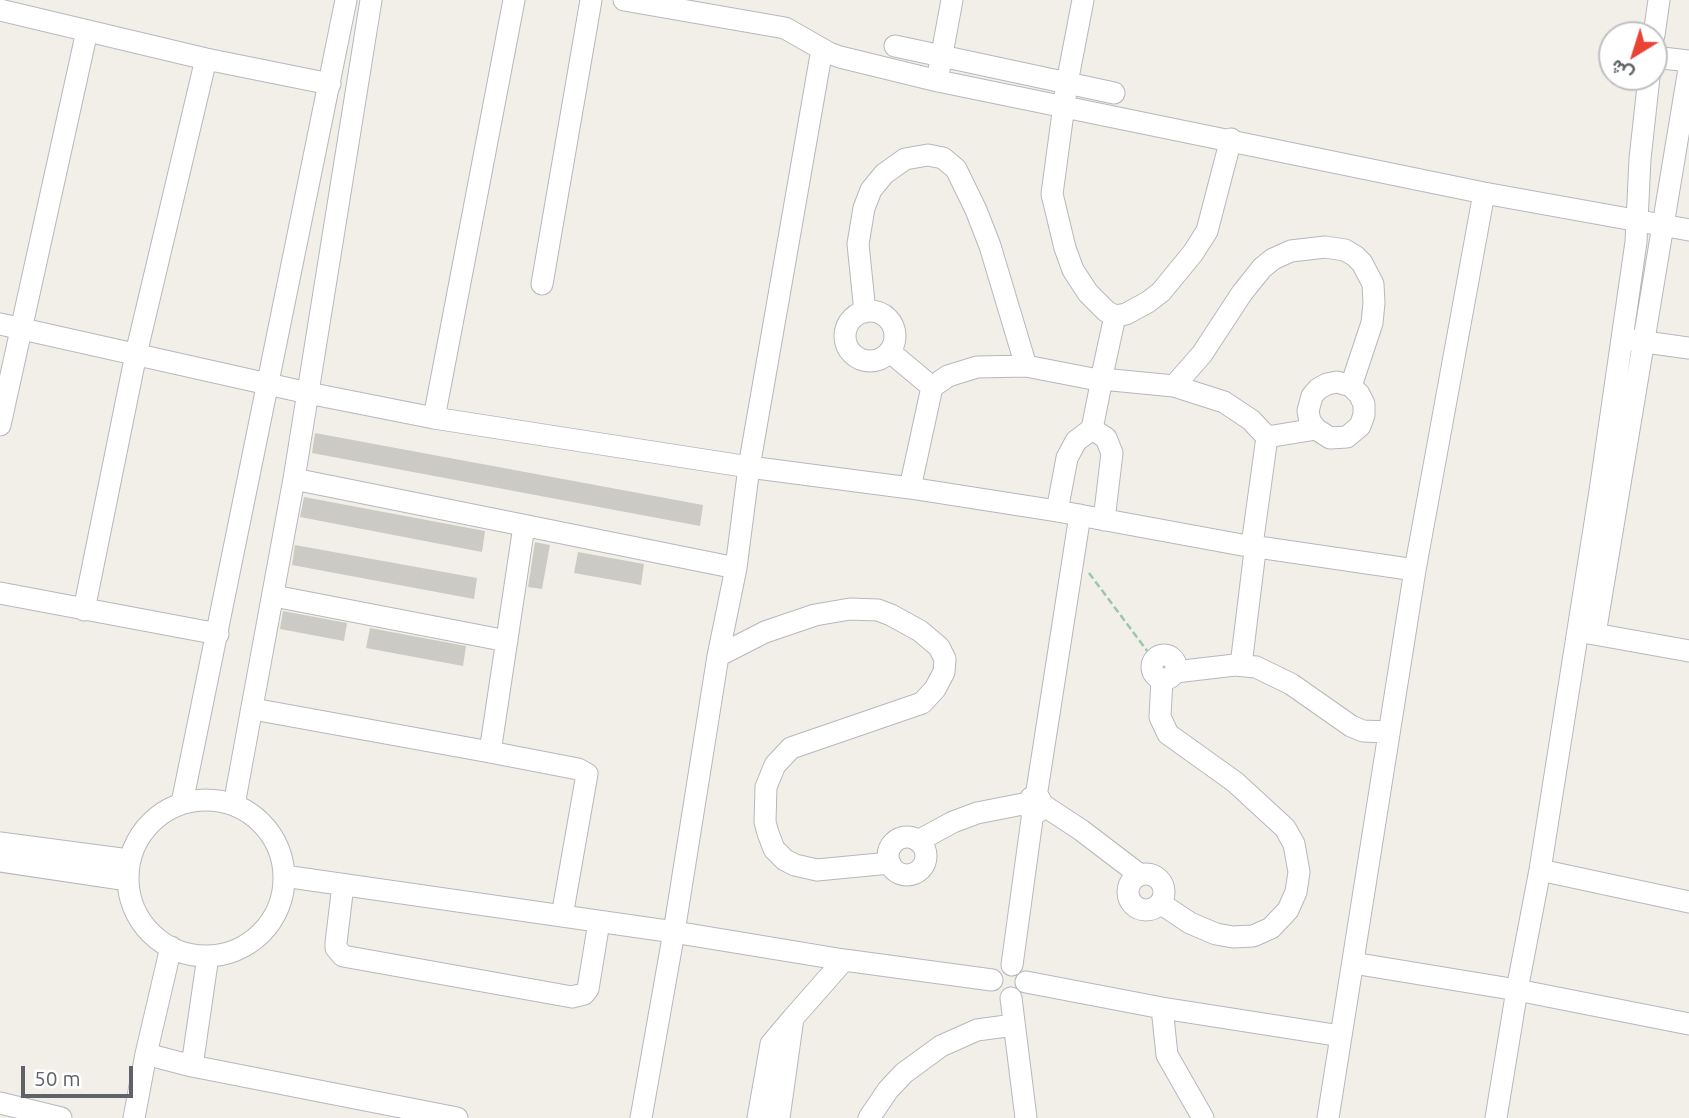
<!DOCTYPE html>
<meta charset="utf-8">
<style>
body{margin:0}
#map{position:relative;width:1689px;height:1118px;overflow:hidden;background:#f1efe8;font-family:Ubuntu,Vazirmatn,sans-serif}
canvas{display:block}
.north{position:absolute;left:1598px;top:21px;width:70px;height:70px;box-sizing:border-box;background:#fff;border:2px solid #bfc1c3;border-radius:50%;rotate:218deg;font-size:19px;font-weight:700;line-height:28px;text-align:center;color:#5f6368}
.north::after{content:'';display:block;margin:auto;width:24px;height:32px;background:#ea4335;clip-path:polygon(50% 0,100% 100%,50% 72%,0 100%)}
.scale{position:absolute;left:21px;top:1066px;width:112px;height:32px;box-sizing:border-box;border:4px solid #5f6368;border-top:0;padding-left:9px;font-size:21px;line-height:24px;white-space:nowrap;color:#5f6368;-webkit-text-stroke:5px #fff;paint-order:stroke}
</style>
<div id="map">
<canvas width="1689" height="1118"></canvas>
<div class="north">ش</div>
<div class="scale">50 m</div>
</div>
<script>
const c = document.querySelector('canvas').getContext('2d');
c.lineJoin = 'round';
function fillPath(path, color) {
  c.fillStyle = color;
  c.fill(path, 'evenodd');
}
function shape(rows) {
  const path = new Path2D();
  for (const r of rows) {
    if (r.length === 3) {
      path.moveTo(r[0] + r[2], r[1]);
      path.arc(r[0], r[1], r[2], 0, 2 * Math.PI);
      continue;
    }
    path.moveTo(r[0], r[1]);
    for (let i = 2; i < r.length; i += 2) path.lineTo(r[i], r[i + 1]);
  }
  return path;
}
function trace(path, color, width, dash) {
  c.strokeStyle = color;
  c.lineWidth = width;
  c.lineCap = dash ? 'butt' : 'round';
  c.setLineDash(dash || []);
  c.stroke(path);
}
fillPath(shape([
 [315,433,703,505,700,526,312,453],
 [304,497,485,531,482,552,300,517],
 [535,542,550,545,542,589,528,587],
 [295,545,477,578,474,599,292,565],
 [578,552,644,564,641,585,574,573],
 [283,611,347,623,344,641,280,629],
 [370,628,466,646,463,666,366,648]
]), '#cccac5');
const minor = shape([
 [624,0,785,28,829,53,840,57,938,81,1484,193,1689,230],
 [1083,0,1067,83,1052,194,1065,248,1073,270,1088,293,1106,311,1115,316,1126,314,1148,302,1161,292,1193,253,1207,231,1231,139],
 [0,10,206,59,330,84],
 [1654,35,1659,0],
 [895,46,1114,93],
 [1654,57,1689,61],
 [939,70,952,0],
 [542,284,591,0],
 [870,336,25],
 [865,312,858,244,864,208,871,190,884,174,905,159,928,155,943,158,956,169,976,210,990,246,1026,366],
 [0,324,308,393,434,418,749,467,910,488,1057,511,1242,545],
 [1631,340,1689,348],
 [890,352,932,387],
 [1103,371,1115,316],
 [1112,380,1174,386,1224,402,1251,420,1267,437,1253,538],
 [1174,386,1202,354,1242,293,1262,268,1273,259,1291,251,1325,247,1345,250,1355,256,1362,263,1373,284,1374,303,1372,323,1351,386],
 [434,418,514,0],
 [0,425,87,31],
 [1092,429,1106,438,1112,453,1104,520],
 [1267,437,1316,429,1330,438,1347,437,1360,426,1364,415,1364,404,1359,394,1351,386,1337,382,1327,384,1318,389,1312,396,1308,411,1310,421,1316,429],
 [294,479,736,568],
 [910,488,932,387,948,376,977,367,1026,366,1093,379],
 [1057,511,1067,458,1076,441,1092,429,1100,389],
 [1258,547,1415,570],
 [0,593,218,634],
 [274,596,507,641],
 [84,610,136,354,206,59],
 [1583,632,1689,651],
 [1595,634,1689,69],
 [1164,667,12],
 [718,656,765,632,815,615,850,609,878,610,891,615,920,631,939,647,945,659,944,672,935,689,922,703,791,748,775,765,766,787,765,822,768,833,774,849,785,860,795,865,817,870,890,863],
 [1241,665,1255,551],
 [1175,672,1235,665,1256,667,1291,684,1351,726,1363,731,1389,732],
 [253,709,490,752,524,526],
 [490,752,578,769,587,774,562,916],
 [1036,797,1080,515],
 [206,878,78],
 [182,803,346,0],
 [234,805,294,479,371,0],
 [1043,805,1041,810,1036,813,1031,811,1028,806,1031,798,1039,798,1043,805,1081,830,1140,875],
 [907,856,19],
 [918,841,953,822,977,813,1028,803],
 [0,843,129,860],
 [0,861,128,880],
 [1540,870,1689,902],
 [1146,892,18],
 [284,876,674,932,844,960,992,980],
 [343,885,336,943,336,948,343,956,572,997,584,994,588,989,599,922],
 [1160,903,1190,923,1216,934,1233,937,1253,936,1271,928,1288,910,1296,892,1299,872,1294,844,1285,828,1235,782,1168,734,1160,717,1162,679],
 [1353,963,1517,990,1689,1024],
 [1012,965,1033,812],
 [1026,982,1162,1008,1341,1036],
 [1011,998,1026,1118],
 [1162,1008,1167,1055,1203,1118],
 [146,1054,192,1066,457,1118],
 [192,1066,208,956],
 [0,1103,61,1118],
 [134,1118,146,1054,171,947],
 [641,1118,674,932,718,656,736,568,749,467,822,49],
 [758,1118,771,1044,793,1018],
 [779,1118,793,1018,844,960],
 [869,1118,888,1090,904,1073,941,1046,977,1030,1014,1025],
 [1328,1118,1415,570,1484,193],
 [1496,1118,1517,990,1540,870,1600,491,1636,242,1640,159,1649,77]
]);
trace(minor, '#b5b8bc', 23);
trace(shape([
 [1089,573,1154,660]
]), '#9cc7a9', 2.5, [7, 3.5]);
trace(minor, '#fff', 21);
</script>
